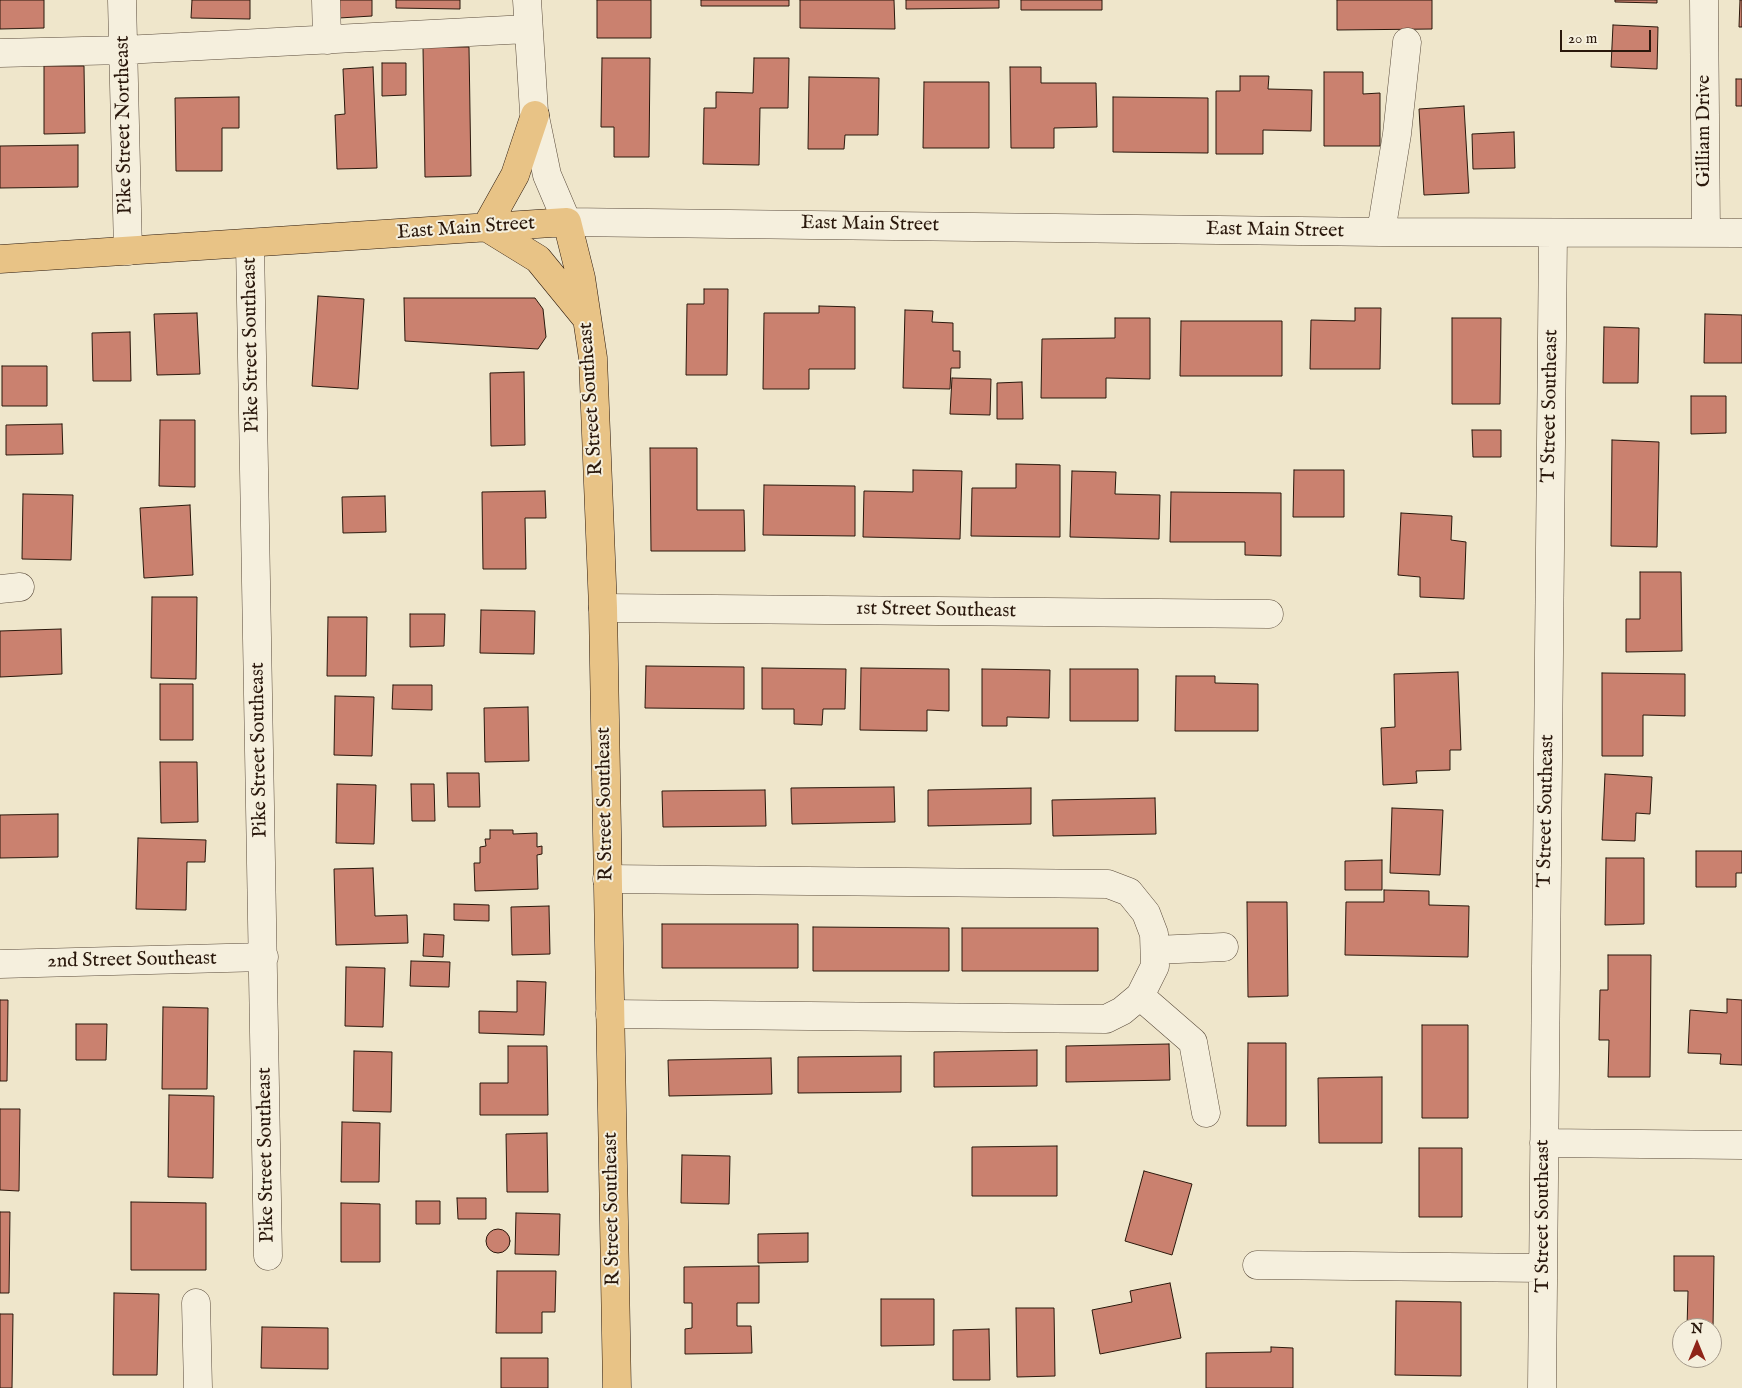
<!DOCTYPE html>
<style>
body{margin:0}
#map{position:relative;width:1742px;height:1388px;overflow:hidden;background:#efe6cb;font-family:"IM FELL English",serif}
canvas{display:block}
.north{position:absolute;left:1672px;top:1318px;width:50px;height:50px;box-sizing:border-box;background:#f5efdd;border:1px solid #a49989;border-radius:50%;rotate:0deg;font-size:14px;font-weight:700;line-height:20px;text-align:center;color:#2a180c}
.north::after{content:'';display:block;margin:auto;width:18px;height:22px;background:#8f2418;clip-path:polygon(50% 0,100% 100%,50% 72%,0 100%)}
.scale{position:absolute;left:1560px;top:30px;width:91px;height:22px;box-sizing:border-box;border:2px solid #2a180c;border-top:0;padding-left:6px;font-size:15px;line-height:18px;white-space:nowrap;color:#2a180c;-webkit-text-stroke:4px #f5efdd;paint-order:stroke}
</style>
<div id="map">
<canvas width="1742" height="1388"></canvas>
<div class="north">N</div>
<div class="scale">20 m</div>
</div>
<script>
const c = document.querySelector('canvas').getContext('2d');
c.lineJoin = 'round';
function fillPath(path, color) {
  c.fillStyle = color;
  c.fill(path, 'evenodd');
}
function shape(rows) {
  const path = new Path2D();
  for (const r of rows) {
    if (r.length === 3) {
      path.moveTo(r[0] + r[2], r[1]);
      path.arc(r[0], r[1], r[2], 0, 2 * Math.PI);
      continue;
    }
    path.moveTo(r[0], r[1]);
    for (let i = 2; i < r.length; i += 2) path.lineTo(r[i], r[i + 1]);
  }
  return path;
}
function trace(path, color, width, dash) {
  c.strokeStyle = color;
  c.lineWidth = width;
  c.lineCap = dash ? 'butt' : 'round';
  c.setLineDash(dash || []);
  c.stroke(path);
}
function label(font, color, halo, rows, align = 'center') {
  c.font = font + ' "IM FELL English",serif';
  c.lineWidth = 4;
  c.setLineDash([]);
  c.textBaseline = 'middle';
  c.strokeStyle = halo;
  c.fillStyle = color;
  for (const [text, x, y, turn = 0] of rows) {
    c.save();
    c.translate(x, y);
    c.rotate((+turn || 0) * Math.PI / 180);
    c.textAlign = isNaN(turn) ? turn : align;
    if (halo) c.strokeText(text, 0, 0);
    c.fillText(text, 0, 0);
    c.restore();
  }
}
const building = shape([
 [0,0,44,0,44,28,0,29,0,0],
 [192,0,250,0,250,19,191,18,192,0],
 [339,0,372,0,372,16,339,18,339,0],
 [396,0,460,0,460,9,396,8,396,0],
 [597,0,651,0,651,38,597,38,597,0],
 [701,0,789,0,789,6,701,6,701,0],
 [800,0,894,0,895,29,800,28,800,0],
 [906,0,999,0,999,8,906,9,906,0],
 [1021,0,1102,0,1102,10,1021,10,1021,0],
 [1337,0,1432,0,1432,29,1337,30,1337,0],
 [1615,0,1657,0,1657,3,1615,2,1615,0],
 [1740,0,1742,0,1742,27,1739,27,1740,0],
 [1613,25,1658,27,1657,69,1611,67,1613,25],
 [423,47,469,47,471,176,425,177,423,47],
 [602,58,650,58,649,157,614,157,614,127,601,127,602,58],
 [754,58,789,58,788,108,760,108,759,165,703,164,704,108,716,108,716,92,753,93,754,58],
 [382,63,406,63,406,95,382,96,382,63],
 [44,66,84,66,85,133,44,134,44,66],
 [373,67,377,168,337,169,335,115,345,114,343,69,373,67],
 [1010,67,1041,67,1041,83,1096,83,1097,127,1054,128,1054,148,1011,148,1010,67],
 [1324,72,1363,72,1363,94,1380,93,1380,146,1324,146,1324,72],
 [1240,76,1269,76,1268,89,1312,90,1311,131,1263,130,1263,154,1216,154,1216,91,1240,91,1240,76],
 [809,77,879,78,878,135,845,135,844,149,808,149,809,77],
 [1736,79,1742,79,1742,106,1736,106,1736,79],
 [924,82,989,82,989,148,923,148,924,82],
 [239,97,239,128,222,128,222,171,176,171,175,98,239,97],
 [1113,97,1208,98,1208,153,1113,152,1113,97],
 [1464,106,1469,193,1424,195,1419,109,1464,106],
 [1514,132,1515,168,1473,169,1472,134,1514,132],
 [78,145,78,187,0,188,0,146,78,145],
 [704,289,728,289,727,375,686,375,687,304,704,304,704,289],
 [318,296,364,299,358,389,312,386,318,296],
 [404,298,535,298,543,309,546,337,538,349,405,341,404,298],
 [819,306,855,307,855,369,809,369,809,389,763,389,764,313,819,313,819,306],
 [1355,308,1381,308,1380,369,1310,369,1311,320,1355,321,1355,308],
 [905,310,933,311,932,322,953,323,953,351,960,351,960,368,951,368,950,389,903,388,905,310],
 [197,313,200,374,157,375,154,314,197,313],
 [1705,314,1742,315,1742,363,1704,363,1705,314],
 [1115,318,1150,318,1150,379,1106,378,1106,398,1041,398,1042,339,1115,338,1115,318],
 [1452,318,1501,318,1500,404,1452,404,1452,318],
 [1181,321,1282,321,1282,376,1180,376,1181,321],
 [1604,327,1639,328,1638,383,1603,383,1604,327],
 [130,332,131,381,93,381,92,333,130,332],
 [2,366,47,366,47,406,2,406,2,366],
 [524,372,525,445,491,446,490,373,524,372],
 [952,378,991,379,990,415,950,414,952,378],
 [1022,382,1023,419,997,419,997,383,1022,382],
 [1691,396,1726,396,1726,433,1691,434,1691,396],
 [160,420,195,420,195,487,159,486,160,420],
 [62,424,63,454,6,455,6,425,62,424],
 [1472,430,1501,430,1501,457,1473,457,1472,430],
 [1612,440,1659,442,1657,547,1611,546,1612,440],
 [650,448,697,448,697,510,744,510,745,551,651,551,650,448],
 [1016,464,1060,465,1060,537,971,536,972,488,1016,488,1016,464],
 [913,470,962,471,960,539,863,537,864,491,913,492,913,470],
 [1294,470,1344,470,1344,517,1293,517,1294,470],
 [1072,471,1116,472,1115,494,1160,495,1159,539,1070,537,1072,471],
 [764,485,855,486,855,536,763,535,764,485],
 [545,491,546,518,525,518,526,569,483,569,482,492,545,491],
 [1171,492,1281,493,1281,556,1245,555,1245,542,1170,542,1171,492],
 [23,494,73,495,71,560,22,559,23,494],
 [385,496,386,532,343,533,342,497,385,496],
 [190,505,193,575,144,578,140,508,190,505],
 [1401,513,1452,516,1451,540,1466,542,1464,599,1420,597,1420,577,1398,575,1401,513],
 [1640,572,1681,572,1682,651,1626,652,1626,619,1640,619,1640,572],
 [152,597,197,597,196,679,151,678,152,597],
 [481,610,535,611,534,654,480,653,481,610],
 [410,614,445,614,444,646,410,647,410,614],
 [328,617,367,617,366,676,327,676,328,617],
 [61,629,62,674,0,677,0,631,61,629],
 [646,666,744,667,744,709,645,708,646,666],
 [762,668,846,669,845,709,823,709,822,725,794,724,794,709,762,709,762,668],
 [861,668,949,669,949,711,927,710,927,731,860,730,861,668],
 [982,669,1050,670,1049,718,1007,717,1007,726,982,726,982,669],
 [1070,669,1138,669,1138,721,1070,721,1070,669],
 [1458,672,1461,750,1450,750,1450,770,1416,771,1417,783,1383,785,1381,728,1395,727,1394,674,1458,672],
 [1602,673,1685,674,1685,716,1643,715,1643,756,1602,756,1602,673],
 [1176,676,1215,676,1215,683,1258,684,1258,731,1175,731,1176,676],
 [160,684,193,684,193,740,160,740,160,684],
 [393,685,432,685,432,710,392,709,393,685],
 [335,696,374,697,372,756,334,755,335,696],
 [528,707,529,761,485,762,484,708,528,707],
 [160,762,197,762,198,822,161,823,160,762],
 [447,773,479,773,480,807,448,807,447,773],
 [1605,774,1652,777,1650,814,1636,813,1635,841,1602,840,1605,774],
 [337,784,376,785,374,844,336,843,337,784],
 [411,784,434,784,435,821,412,821,411,784],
 [894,787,895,822,792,824,791,788,894,787],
 [1031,788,1031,824,928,826,928,790,1031,788],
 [765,790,766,826,663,827,662,791,765,790],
 [1155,798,1156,834,1053,836,1052,800,1155,798],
 [1392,808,1443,810,1440,875,1390,873,1392,808],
 [58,814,58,857,0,858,0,815,58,814],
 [490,830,513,830,513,834,537,833,537,847,542,846,542,854,537,855,538,889,475,891,474,863,480,863,480,847,486,846,485,839,490,839,490,830],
 [138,838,206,840,205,862,187,862,186,910,136,909,138,838],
 [1696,851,1742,851,1742,873,1736,873,1736,887,1696,887,1696,851],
 [1606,858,1644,858,1644,924,1605,925,1606,858],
 [1382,860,1382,890,1345,890,1345,861,1382,860],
 [373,868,375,916,407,915,408,943,336,945,334,869,373,868],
 [1384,890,1429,891,1429,905,1469,906,1468,957,1345,955,1346,902,1384,902,1384,890],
 [1247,902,1287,902,1288,996,1248,997,1247,902],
 [454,904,489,905,489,921,454,920,454,904],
 [549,906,550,954,512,955,511,907,549,906],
 [662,924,798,924,798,968,662,968,662,924],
 [813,927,949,928,949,971,813,971,813,927],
 [962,928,1098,928,1098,971,962,971,962,928],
 [424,934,444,935,443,957,423,956,424,934],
 [1608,955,1651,955,1650,1077,1608,1077,1609,1040,1599,1040,1600,990,1608,990,1608,955],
 [411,961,450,962,449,987,410,986,411,961],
 [346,967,385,968,383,1027,345,1026,346,967],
 [517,981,546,982,544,1035,479,1033,479,1011,517,1012,517,981],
 [1727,999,1742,1000,1742,1065,1720,1064,1721,1054,1688,1053,1690,1010,1727,1013,1727,999],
 [0,1000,8,1000,7,1081,0,1081,0,1000],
 [163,1007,208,1008,207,1089,162,1089,163,1007],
 [76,1024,107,1024,106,1060,76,1060,76,1024],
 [1422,1025,1468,1025,1468,1118,1422,1118,1422,1025],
 [1248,1043,1286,1043,1286,1126,1247,1126,1248,1043],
 [1169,1044,1170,1080,1066,1082,1066,1046,1169,1044],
 [508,1046,547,1046,548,1115,480,1115,480,1083,508,1083,508,1046],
 [1037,1050,1037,1086,934,1087,934,1052,1037,1050],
 [354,1051,392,1052,391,1112,353,1111,354,1051],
 [901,1056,901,1092,798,1093,798,1057,901,1056],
 [771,1058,772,1094,669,1096,668,1060,771,1058],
 [1382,1077,1382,1143,1319,1143,1318,1078,1382,1077],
 [169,1095,214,1096,213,1178,168,1177,169,1095],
 [0,1109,20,1109,19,1191,0,1190,0,1109],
 [342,1122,380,1123,379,1182,341,1182,342,1122],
 [547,1133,548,1192,507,1192,506,1134,547,1133],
 [1057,1146,1057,1196,972,1196,972,1147,1057,1146],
 [1419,1148,1462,1148,1462,1217,1419,1217,1419,1148],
 [682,1155,730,1156,729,1204,681,1203,682,1155],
 [1144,1171,1192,1184,1172,1255,1125,1241,1144,1171],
 [457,1198,486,1198,486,1219,458,1219,457,1198],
 [416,1201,440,1201,440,1224,416,1224,416,1201],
 [131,1202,206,1203,206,1270,131,1270,131,1202],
 [341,1203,380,1204,380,1262,341,1262,341,1203],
 [0,1212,10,1212,9,1293,0,1293,0,1212],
 [516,1213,560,1214,559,1255,515,1254,516,1213],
 [498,1241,12],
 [808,1233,808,1262,758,1263,758,1234,808,1233],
 [1674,1256,1714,1256,1713,1329,1687,1328,1688,1291,1674,1291,1674,1256],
 [759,1266,759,1303,737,1303,737,1326,751,1326,752,1353,685,1354,685,1329,692,1328,692,1303,684,1303,684,1267,759,1266],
 [497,1271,556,1271,555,1312,542,1312,542,1333,496,1333,497,1271],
 [1170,1283,1181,1338,1100,1354,1092,1310,1132,1302,1130,1291,1170,1283],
 [114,1293,159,1294,157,1375,113,1375,114,1293],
 [881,1299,934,1299,934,1345,881,1346,881,1299],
 [1396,1301,1461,1302,1461,1376,1395,1375,1396,1301],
 [1016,1308,1054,1308,1055,1376,1017,1377,1016,1308],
 [0,1314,13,1314,12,1388,0,1388,0,1314],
 [262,1327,328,1328,328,1369,261,1368,262,1327],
 [989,1329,990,1380,953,1380,953,1330,989,1329],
 [1271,1347,1293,1348,1293,1388,1206,1388,1206,1353,1271,1352,1271,1347],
 [501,1358,548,1358,548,1388,501,1388,501,1358]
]);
fillPath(building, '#ca816f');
trace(building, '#2a180c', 1);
const minor = shape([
 [122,0,128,251],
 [326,0,327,40],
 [527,0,534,112,547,175,567,222,1381,232,1742,233],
 [1704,0,1706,233],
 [0,53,124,50,527,29],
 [1381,232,1397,134,1407,42],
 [250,244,268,1256],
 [0,589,20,587],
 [603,608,1269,614],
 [607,879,1108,884,1129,892,1146,913,1154,934,1155,966,1140,996,1122,1011,1106,1019,610,1014],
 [1155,950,1224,947],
 [0,964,264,957],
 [1140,996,1193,1042,1206,1113],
 [1544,1143,1742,1145],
 [1257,1265,1543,1268],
 [196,1303,198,1388],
 [1542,1388,1553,233]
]);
const major = shape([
 [535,115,515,175,486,227,538,259,587,319],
 [0,259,567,222,581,278,593,358,603,608,617,1388]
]);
trace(minor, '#5b4c3c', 29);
trace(major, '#2a180c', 29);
trace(minor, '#f5efdd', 28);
trace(major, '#e8c386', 28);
label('20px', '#2a180c', '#f5efdd', [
 ["Pike Street Northeast",125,125,-91],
 ["Gilliam Drive",1705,131,-90],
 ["East Main Street",870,225,1],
 ["East Main Street",466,229,-4],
 ["East Main Street",1275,231,1],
 ["Pike Street Southeast",252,345,-91],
 ["R Street Southeast",592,399,-94],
 ["T Street Southeast",1551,406,-89],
 ["1st Street Southeast",936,611,1],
 ["Pike Street Southeast",260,750,-91],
 ["R Street Southeast",606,804,-91],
 ["T Street Southeast",1547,811,-89],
 ["2nd Street Southeast",132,961,-1],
 ["Pike Street Southeast",267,1155,-91],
 ["R Street Southeast",613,1209,-91],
 ["T Street Southeast",1544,1216,-90]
]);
</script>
